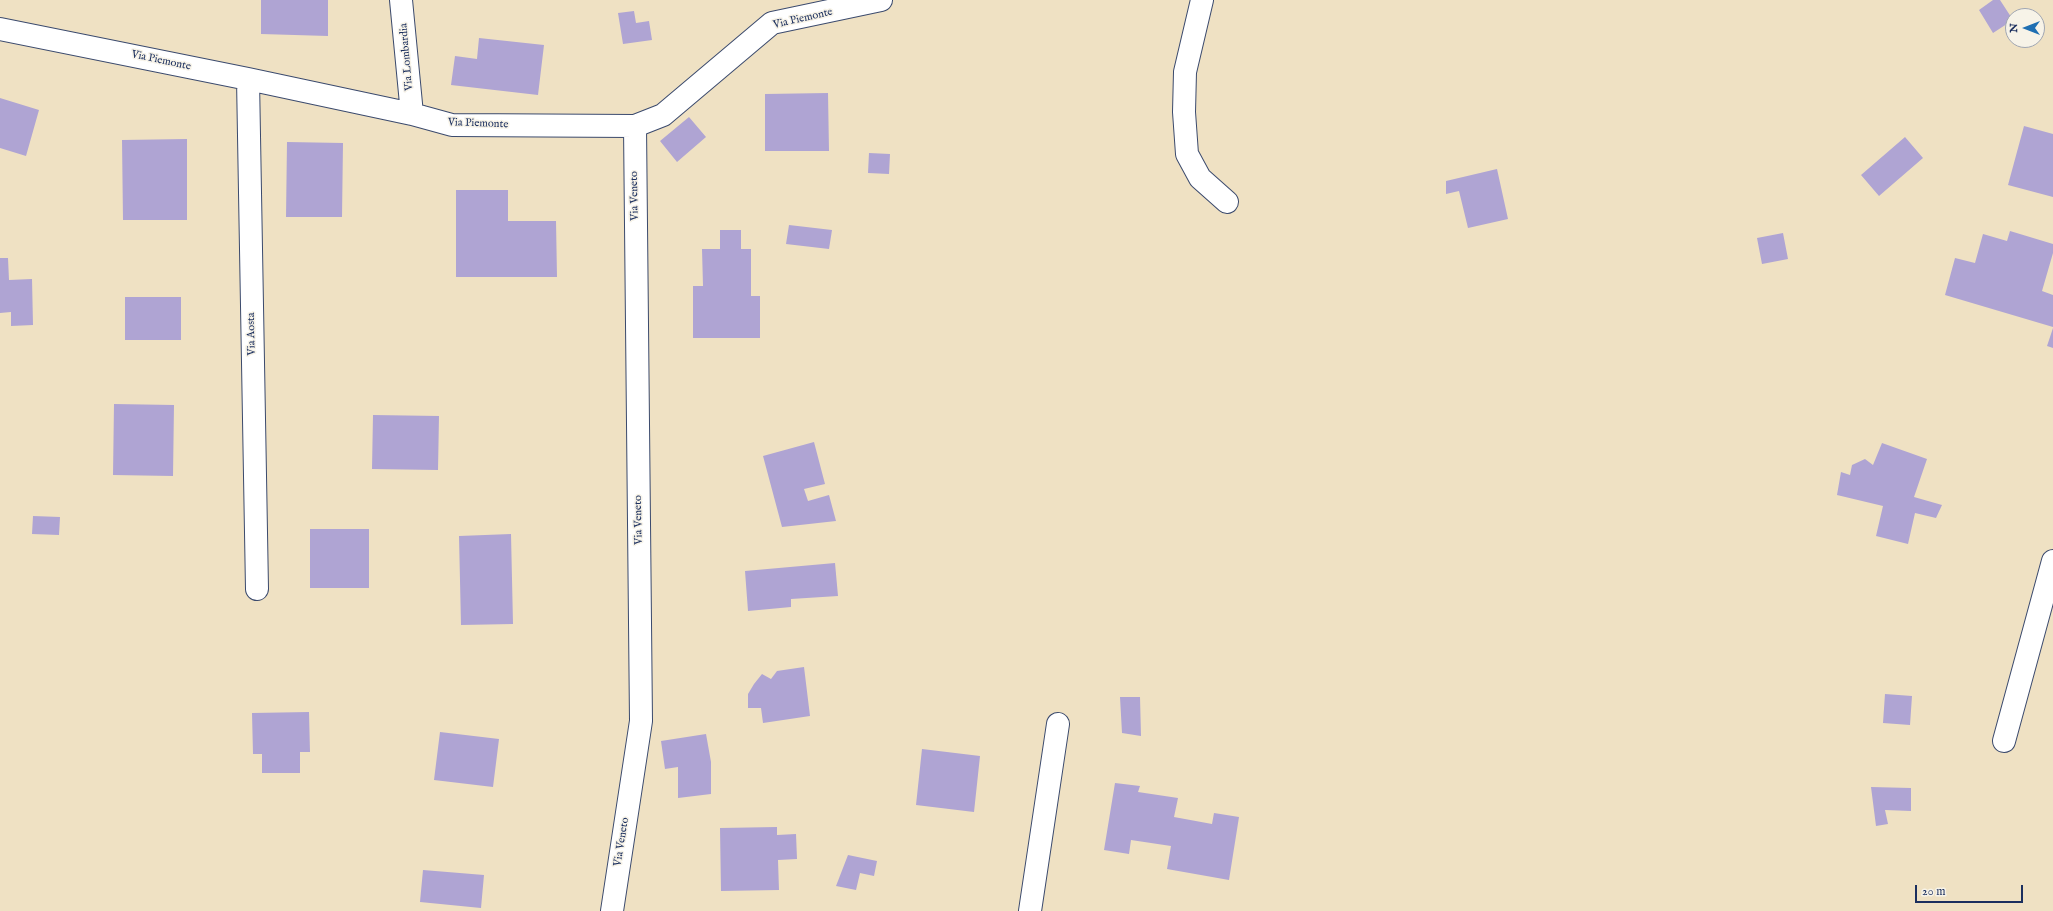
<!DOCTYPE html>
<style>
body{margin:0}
#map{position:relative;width:2053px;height:911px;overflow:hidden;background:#efe1c3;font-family:"IM FELL English",serif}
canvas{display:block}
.north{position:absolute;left:2005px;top:8px;width:40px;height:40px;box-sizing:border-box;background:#f7f3e8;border:1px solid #9fa5b1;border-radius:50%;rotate:270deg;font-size:11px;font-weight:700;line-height:16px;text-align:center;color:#1b2f5e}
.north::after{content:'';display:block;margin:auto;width:14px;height:18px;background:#1f6fb2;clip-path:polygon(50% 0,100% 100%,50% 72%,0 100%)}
.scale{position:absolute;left:1915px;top:885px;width:108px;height:18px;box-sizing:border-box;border:2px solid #1b2f5e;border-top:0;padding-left:5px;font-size:12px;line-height:14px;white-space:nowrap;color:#1b2f5e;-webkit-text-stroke:3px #f7f3e8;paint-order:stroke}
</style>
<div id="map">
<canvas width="2053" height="911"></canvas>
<div class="north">N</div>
<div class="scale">20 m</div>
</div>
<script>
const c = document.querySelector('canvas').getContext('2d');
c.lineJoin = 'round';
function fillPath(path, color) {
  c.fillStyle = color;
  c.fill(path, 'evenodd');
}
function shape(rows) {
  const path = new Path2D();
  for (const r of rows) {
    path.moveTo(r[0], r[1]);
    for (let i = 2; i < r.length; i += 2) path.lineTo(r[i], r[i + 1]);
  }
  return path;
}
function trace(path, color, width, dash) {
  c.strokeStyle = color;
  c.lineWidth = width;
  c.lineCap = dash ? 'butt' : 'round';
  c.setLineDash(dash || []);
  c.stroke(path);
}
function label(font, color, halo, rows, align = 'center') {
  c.font = font + ' "IM FELL English",serif';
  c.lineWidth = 3;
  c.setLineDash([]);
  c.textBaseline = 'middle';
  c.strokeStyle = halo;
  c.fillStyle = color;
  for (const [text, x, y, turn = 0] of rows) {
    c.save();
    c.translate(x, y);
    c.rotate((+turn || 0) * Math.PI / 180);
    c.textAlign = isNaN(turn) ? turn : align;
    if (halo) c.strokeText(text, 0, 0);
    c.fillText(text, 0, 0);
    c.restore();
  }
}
fillPath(shape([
 [261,0,328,0,328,36,261,34],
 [1993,0,2000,0,2013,20,1993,33,1979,10],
 [634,11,636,23,649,21,652,40,623,44,618,13],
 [479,38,544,45,538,95,451,85,455,56,477,59],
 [828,93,829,151,765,151,765,94],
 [0,98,39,110,26,156,0,148],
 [689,117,706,137,677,162,660,141],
 [2024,126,2053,134,2053,197,2008,185],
 [1905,137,1923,158,1879,196,1861,175],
 [187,139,187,220,123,220,122,140],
 [287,142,343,143,342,217,286,217],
 [869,153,890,154,889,174,868,173],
 [1497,169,1508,219,1468,228,1459,191,1446,194,1446,181],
 [456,190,508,190,508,221,556,221,557,277,456,277],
 [789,225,832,230,829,249,786,244],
 [720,230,741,230,741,249,751,249,751,296,760,296,760,338,693,338,693,286,703,286,702,249,720,249],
 [2010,231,2053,244,2053,253,2042,291,2053,295,2053,327,1945,295,1955,258,1975,263,1983,234,2007,241],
 [1783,233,1788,259,1762,264,1757,238],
 [0,258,8,258,9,280,32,279,33,325,11,326,11,312,0,313],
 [125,297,181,297,181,340,125,340],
 [2053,328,2053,348,2047,346],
 [114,404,174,405,173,476,113,475],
 [373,415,439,416,438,470,372,469],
 [814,442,825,484,804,489,808,501,829,495,836,521,782,527,763,456],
 [1882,443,1927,459,1914,497,1942,505,1936,518,1915,513,1908,544,1876,536,1883,506,1837,495,1841,472,1850,475,1852,465,1865,459,1873,465],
 [33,516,60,517,59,535,32,534],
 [310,529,369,529,369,588,310,588],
 [511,534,513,624,461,625,459,536],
 [835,563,838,596,791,599,791,607,748,611,745,571],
 [804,667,810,716,763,723,761,708,748,708,748,694,754,684,762,674,771,679,777,671],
 [1885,694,1912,696,1910,725,1883,723],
 [1120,697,1140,697,1141,736,1122,733],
 [309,712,310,752,300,752,300,773,262,773,262,754,253,754,252,713],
 [440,732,499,739,493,787,434,780],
 [706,734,711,762,711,794,678,798,678,767,665,769,661,741],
 [922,749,980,756,974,812,916,805],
 [1115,783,1140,786,1138,792,1178,798,1174,817,1212,824,1214,813,1239,817,1229,880,1167,869,1171,846,1131,840,1129,854,1104,850],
 [1871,787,1911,788,1911,811,1885,810,1888,824,1876,826],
 [777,827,777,835,796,834,797,859,778,860,779,890,721,891,720,828],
 [848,855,877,861,874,876,860,873,856,890,836,886],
 [423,870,484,875,481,908,420,902]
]), '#afa4d3');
const minor = shape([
 [401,0,412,114],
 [1202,0,1185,72,1184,112,1187,154,1200,178,1227,202],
 [0,29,248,79,412,114,452,125,635,126,663,115,772,23,881,0],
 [248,79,257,589],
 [2004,741,2053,561],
 [612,911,641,721,635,126],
 [1030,911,1058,724]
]);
trace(minor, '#3b4a6d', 24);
trace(minor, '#fff', 22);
label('11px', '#1b2f5e', '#f7f3e8', [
 ["Via Piemonte",803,19,-13],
 ["Via Lombardia",407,57,-95],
 ["Via Piemonte",161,61,12],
 ["Via Piemonte",478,124,2],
 ["Via Veneto",635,196,-91],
 ["Via Aosta",252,334,-91],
 ["Via Veneto",639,520,-91],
 ["Via Veneto",622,842,-81]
]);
</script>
